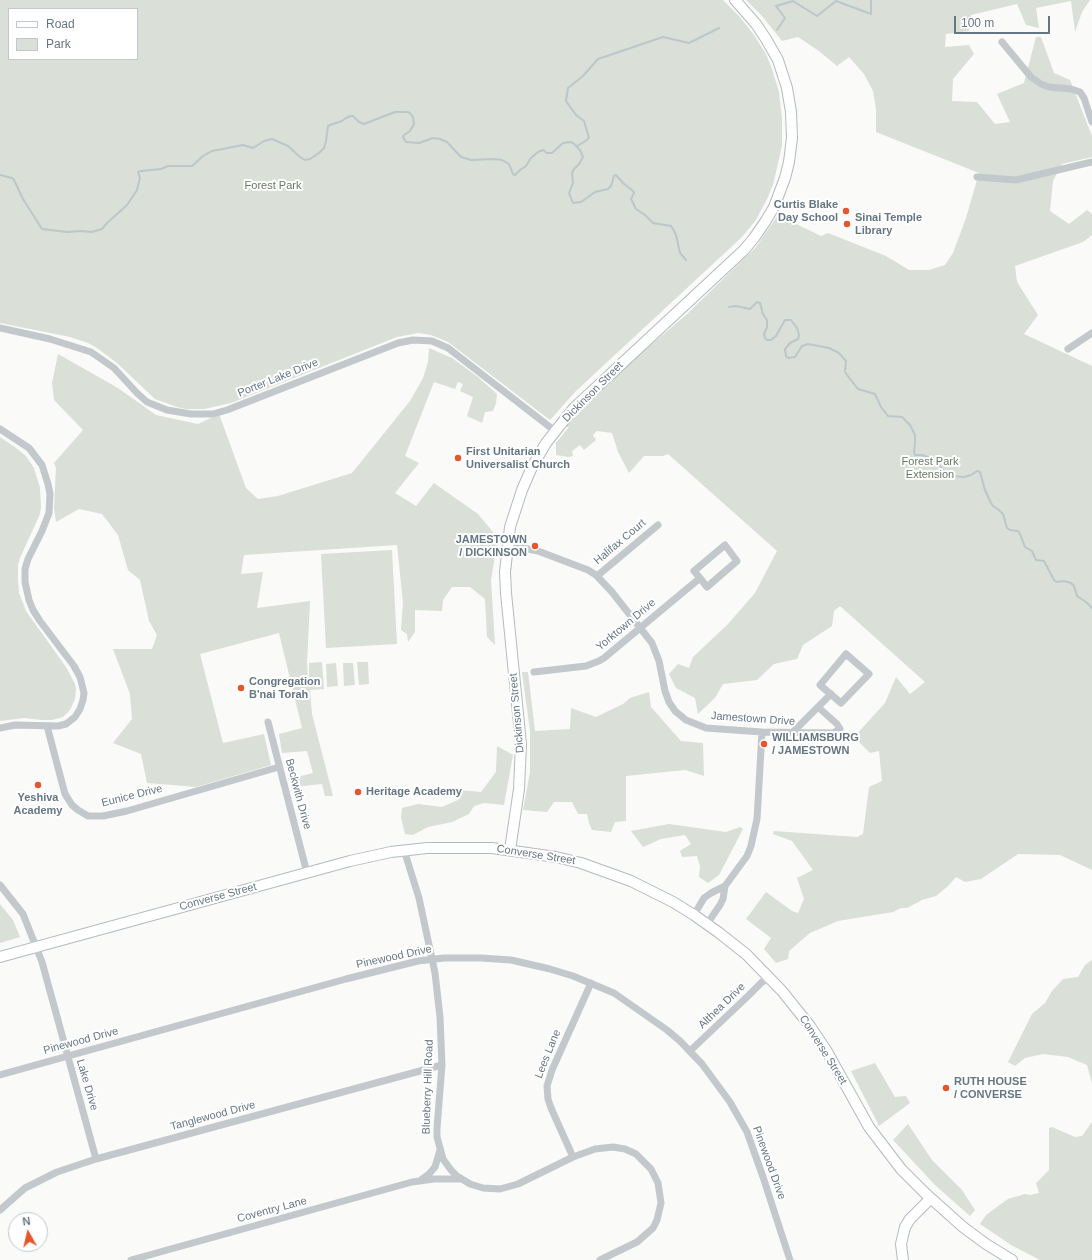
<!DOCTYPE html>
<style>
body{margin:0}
#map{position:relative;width:1092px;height:1260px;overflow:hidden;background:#fafaf8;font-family:Arial,sans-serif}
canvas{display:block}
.legend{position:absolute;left:8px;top:8px;width:130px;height:52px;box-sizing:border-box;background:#fff;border:1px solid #c1c8cd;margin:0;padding:5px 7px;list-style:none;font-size:12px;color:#657683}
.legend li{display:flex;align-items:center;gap:8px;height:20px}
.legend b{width:20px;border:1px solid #c1c8cd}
.north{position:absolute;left:8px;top:1212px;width:40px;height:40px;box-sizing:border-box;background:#fff;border:1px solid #c1c8cd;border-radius:50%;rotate:352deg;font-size:11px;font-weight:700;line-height:16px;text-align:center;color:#657683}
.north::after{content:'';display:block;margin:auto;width:14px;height:18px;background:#e4572e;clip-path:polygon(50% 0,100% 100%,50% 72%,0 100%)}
.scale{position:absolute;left:954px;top:16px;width:96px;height:18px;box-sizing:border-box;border:2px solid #657683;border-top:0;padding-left:5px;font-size:12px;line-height:14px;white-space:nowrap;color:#657683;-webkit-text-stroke:3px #fff;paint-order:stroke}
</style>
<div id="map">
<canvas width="1092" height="1260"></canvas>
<ul class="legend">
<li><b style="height:5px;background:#fff"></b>Road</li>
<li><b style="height:11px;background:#dadfd7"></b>Park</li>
</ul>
<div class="north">N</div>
<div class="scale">100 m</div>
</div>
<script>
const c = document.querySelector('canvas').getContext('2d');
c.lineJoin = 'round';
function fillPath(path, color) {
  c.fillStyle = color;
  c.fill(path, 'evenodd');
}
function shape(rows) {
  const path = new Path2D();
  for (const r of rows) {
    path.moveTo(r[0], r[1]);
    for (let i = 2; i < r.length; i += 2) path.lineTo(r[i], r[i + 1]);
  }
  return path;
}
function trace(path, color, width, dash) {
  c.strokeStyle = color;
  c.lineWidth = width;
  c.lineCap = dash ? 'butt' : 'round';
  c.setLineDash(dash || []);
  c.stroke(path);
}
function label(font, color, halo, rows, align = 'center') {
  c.font = font + ' Arial,sans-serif';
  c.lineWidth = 4;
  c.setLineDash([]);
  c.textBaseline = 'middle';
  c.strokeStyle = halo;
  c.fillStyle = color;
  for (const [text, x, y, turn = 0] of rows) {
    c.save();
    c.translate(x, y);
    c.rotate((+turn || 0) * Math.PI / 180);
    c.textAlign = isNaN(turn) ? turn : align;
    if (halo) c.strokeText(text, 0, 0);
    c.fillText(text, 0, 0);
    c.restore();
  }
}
fillPath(shape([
 [0,0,723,0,739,16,754,35,766,54,772,69,779,92,782,119,782,145,779,159,773,185,767,199,756,220,742,237,576,391,550,420,448,342,431,335,418,333,397,337,231,403,204,409,186,409,177,407,155,399,117,363,97,348,88,343,70,337,0,323],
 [9,9,137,9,137,59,9,59],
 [746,0,1090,0,1082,12,1075,32,1071,1,1036,8,1039,28,1026,25,1017,4,971,15,969,31,946,34,945,47,969,45,974,54,953,79,952,101,977,102,995,124,1010,122,997,94,1024,83,1036,37,1041,37,1054,73,1070,80,1092,136,1092,157,1062,164,1053,181,1050,211,1069,224,1087,210,1092,214,1092,235,1083,242,1015,266,1017,282,1038,315,1024,334,1092,366,1092,870,1060,855,1018,854,981,879,965,882,956,877,948,886,936,896,922,900,907,908,901,908,893,912,838,921,810,933,789,951,788,959,776,963,764,949,771,938,746,919,766,892,792,911,798,913,804,899,797,878,813,870,792,841,773,834,774,831,857,837,863,834,869,787,882,781,879,751,870,753,854,737,885,703,896,677,910,694,925,682,840,606,834,611,832,626,803,645,797,659,774,664,757,680,723,684,715,698,698,714,695,698,676,688,669,674,678,664,689,668,693,657,728,624,755,593,777,551,668,454,663,456,644,456,629,473,618,452,612,433,597,431,593,435,596,440,584,450,580,445,572,451,573,456,569,457,556,455,556,443,569,427,563,426,614,376,686,315,756,247,778,215,821,236,828,233,886,256,909,270,929,270,945,265,953,253,966,218,979,173,876,132,876,109,873,91,864,74,849,57,837,66,819,51,798,37,782,41,762,16],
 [429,348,452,358,478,377,497,394,496,403,493,411,485,412,482,423,467,416,473,397,460,391,463,384,458,382,455,389,434,382,405,456,419,463,395,493,416,506,434,483,478,514,498,538,491,580,495,645,487,637,485,599,470,587,452,587,443,600,442,611,415,610,415,632,408,642,407,634,401,630,403,603,397,545,244,555,241,574,263,572,257,608,310,601,307,663,309,689,309,663,322,662,324,689,310,690,312,714,333,796,325,796,322,784,293,787,289,779,313,773,307,751,282,753,279,734,302,728,279,633,200,654,223,743,264,734,271,765,196,787,147,783,141,754,113,743,132,719,130,694,113,649,152,649,157,635,149,621,140,580,128,570,118,535,102,514,79,509,56,522,54,508,56,468,54,463,83,430,54,400,52,383,58,354,118,388,156,415,198,424,219,414,246,488,258,499,278,496,352,473,410,401,423,378,428,362],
 [0,437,16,448,26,456,34,468,40,488,41,507,40,514,20,558,18,565,18,580,19,593,26,611,66,667,75,684,76,689,75,699,70,710,63,717,52,720,42,720,24,718,0,721],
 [392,550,397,644,326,648,321,554],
 [357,662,368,662,369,684,359,685],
 [336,663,338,686,327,687,326,664],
 [343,663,353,663,355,685,344,686],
 [522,672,528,672,535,731,570,729,571,708,596,717,623,704,630,698,649,692,651,707,681,741,703,743,704,776,685,770,626,776,626,821,615,822,611,832,592,830,589,823,587,814,578,814,572,802,554,802,547,812,523,810,530,772,530,731],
 [497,746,513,755,504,805,484,803,474,806,469,814,452,822,428,827,413,835,405,834,401,817,402,808,418,804,442,807,460,799,459,790,481,792,496,772],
 [669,824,726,832,740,827,743,829,719,875,708,883,699,877,700,866,697,856,682,857,680,851,691,844,685,835,661,839,643,847,631,831],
 [0,904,13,920,20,937,0,943],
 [1092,960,1092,1084,1087,1065,1068,1057,1043,1054,1025,1058,1015,1066,1008,1062,1032,1014,1045,1003,1052,991,1063,979,1078,977,1085,965],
 [875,1063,895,1097,906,1096,910,1103,879,1126,851,1071],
 [1092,1122,1092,1260,1040,1260,1011,1245,980,1224,986,1215,1008,1199,1025,1194,1030,1195,1039,1193,1036,1183,1049,1170,1049,1128,1052,1127,1075,1137,1082,1136],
 [908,1124,932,1160,962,1190,975,1210,970,1216,935,1185,893,1140]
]), '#dadfd7');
trace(shape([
 [777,30,785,18,776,6,793,1,817,16,836,1,871,14,871,0],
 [577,146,584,142,589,138,584,121,576,115,566,101,568,88,583,76,598,59,663,37,689,43,719,28],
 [0,175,12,178,14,180,23,199,42,229,67,232,81,231,92,232,102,229,107,223,127,205,137,190,140,178,138,172,141,171,161,169,168,166,192,166,203,156,212,151,243,145,253,148,264,141,272,139,288,146,300,157,305,160,310,159,319,153,324,148,326,141,328,126,330,125,342,121,346,118,351,116,353,116,359,122,364,124,395,112,407,112,410,113,413,117,414,124,410,131,404,135,403,137,406,142,419,143,433,138,440,139,447,142,461,157,471,160,494,159,502,160,509,164,513,174,515,175,520,170,526,166,531,158,538,152,543,150,547,153,552,153,563,143,570,142,573,143,580,150,583,157,579,164,574,169,572,173,573,183,569,193,573,203,581,202,595,192,608,189,611,186,614,176,616,175,623,183,633,191,634,193,631,199,636,209,645,215,653,223,671,226,673,229,676,235,680,253,686,260],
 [729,307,736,306,750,309,757,302,760,303,763,314,767,320,767,327,764,334,765,338,767,340,771,340,776,336,785,320,791,320,797,328,799,335,798,339,790,343,785,349,786,356,788,358,795,357,802,346,808,344,829,348,839,353,846,361,845,372,847,375,858,389,875,394,881,407,888,416,902,417,910,425,915,435,915,442,914,452,915,455,922,455,936,460,942,469,951,476,964,477,971,475,977,471,980,472,985,490,991,503,993,506,999,510,1003,514,1007,528,1010,530,1018,531,1020,534,1025,547,1032,551,1036,560,1044,561,1054,580,1057,582,1064,581,1071,583,1074,586,1077,596,1086,602,1092,608]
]), '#bbc7cb', 2);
const secondary = shape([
 [510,850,519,789,521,744,506,593,505,572,510,527,522,490,532,467,546,443,573,409,744,250,754,238,765,222,774,207,785,178,789,162,792,138,791,112,787,88,778,60,766,39,756,24,735,0],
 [0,957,350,861,391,852,427,848,492,848,556,857,581,863,631,881,673,902,694,915,718,932,746,954,782,991,810,1026,826,1050,869,1127,901,1169,925,1193,963,1227,986,1244,1012,1260],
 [903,1260,901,1244,905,1227,910,1219,930,1199]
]);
trace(secondary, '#b3babf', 12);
trace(shape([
 [1002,42,1031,77,1041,84,1049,87,1071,89,1080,92,1084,98,1092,122],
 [977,177,1016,180,1092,162],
 [0,328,50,339,91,352,114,368,137,393,147,402,167,410,191,414,213,414,227,410,398,343,413,340,432,341,448,348,555,431],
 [1068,349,1092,333],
 [0,429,29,448,42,465,48,484,50,494,49,513,42,531,28,559,25,569,25,582,29,600,33,610,40,621,74,666,80,677,84,693,83,700,80,709,75,717,66,724,58,726,15,725,0,728],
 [507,547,518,547,538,551,588,570,596,575,612,592,652,643,659,661,665,691,669,702,675,711,686,720,706,728,762,732,833,733,840,729,837,724,818,707],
 [597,576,658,525],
 [846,654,869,674,841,703,820,685,846,654],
 [534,672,586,666,599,661,604,658,700,578,694,571,725,545,737,561,707,587,700,578],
 [268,722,307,873],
 [47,726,65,794,72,805,78,810,88,816,103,816,127,811,279,767],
 [792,733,831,694],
 [404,850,419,898,435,973,440,1017,442,1065,437,1128,437,1137,443,1159,451,1170,457,1176,470,1184,483,1188,500,1189,518,1184,573,1157,595,1149,613,1147,625,1149,636,1154,651,1169,658,1183,661,1203,657,1220,653,1228,637,1242,600,1260],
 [0,885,23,914,42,962,96,1159],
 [694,915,704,898,711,893,725,886,747,856,751,846,757,819,762,732],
 [707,924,720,905,723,899,725,886],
 [690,1051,748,996,762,982,770,978],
 [0,1075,346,979,418,961,444,958,481,958,511,960,550,969,573,976,614,993,667,1030,680,1041,702,1064,730,1102,747,1132,763,1177,790,1260],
 [573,1157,551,1108,548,1099,547,1086,552,1070,591,983],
 [422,1179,429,1174,435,1167,440,1150],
 [0,1210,25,1188,57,1172,96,1159,442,1065],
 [131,1260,412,1182,434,1179,461,1179]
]), '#c3c8cc', 7);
trace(secondary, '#fff', 10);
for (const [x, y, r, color] of [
 [846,211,4,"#e4572e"],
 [847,224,4,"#e4572e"],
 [458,458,4,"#e4572e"],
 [535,546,4,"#e4572e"],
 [241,688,4,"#e4572e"],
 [764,744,4,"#e4572e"],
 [38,785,4,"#e4572e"],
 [358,792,4,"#e4572e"],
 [946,1088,4,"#e4572e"]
]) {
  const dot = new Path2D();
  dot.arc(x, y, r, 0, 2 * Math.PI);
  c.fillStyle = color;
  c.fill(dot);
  trace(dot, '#fff', 1.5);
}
label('11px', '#687a64', '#fff', [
 ["Forest Park",273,186],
 ["Forest Park",930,462],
 ["Extension",930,475]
]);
label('bold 11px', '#657683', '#fff', [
 ["Curtis Blake",838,205,"right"],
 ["Day School",838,218,"right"],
 ["Sinai Temple",855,218],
 ["Library",855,231],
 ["First Unitarian",466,452],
 ["Universalist Church",466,465],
 ["JAMESTOWN",527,540,"right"],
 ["/ DICKINSON",527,553,"right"],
 ["Congregation",249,682],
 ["B'nai Torah",249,695],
 ["WILLIAMSBURG",772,738],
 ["/ JAMESTOWN",772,751],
 ["Heritage Academy",366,792],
 ["Yeshiva",38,798,"center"],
 ["Academy",38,811,"center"],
 ["RUTH HOUSE",954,1082],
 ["/ CONVERSE",954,1095]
], 'left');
label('11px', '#657683', '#fff', [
 ["Porter Lake Drive",278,378,-22],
 ["Dickinson Street",593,392,-45],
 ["Halifax Court",620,542,-40],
 ["Yorktown Drive",626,625,-40],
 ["Dickinson Street",517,713,-95],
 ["Jamestown Drive",753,719,4],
 ["Beckwith Drive",298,794,75],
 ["Eunice Drive",132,796,-14],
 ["Converse Street",536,855,9],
 ["Converse Street",218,897,-15],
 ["Pinewood Drive",394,957,-12],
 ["Althea Drive",722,1006,-44],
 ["Pinewood Drive",81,1041,-15],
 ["Converse Street",823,1050,58],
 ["Lees Lane",548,1054,-68],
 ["Lake Drive",87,1085,74],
 ["Blueberry Hill Road",428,1087,-88],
 ["Tanglewood Drive",213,1116,-15],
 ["Pinewood Drive",769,1163,70],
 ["Coventry Lane",272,1210,-15]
]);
</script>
